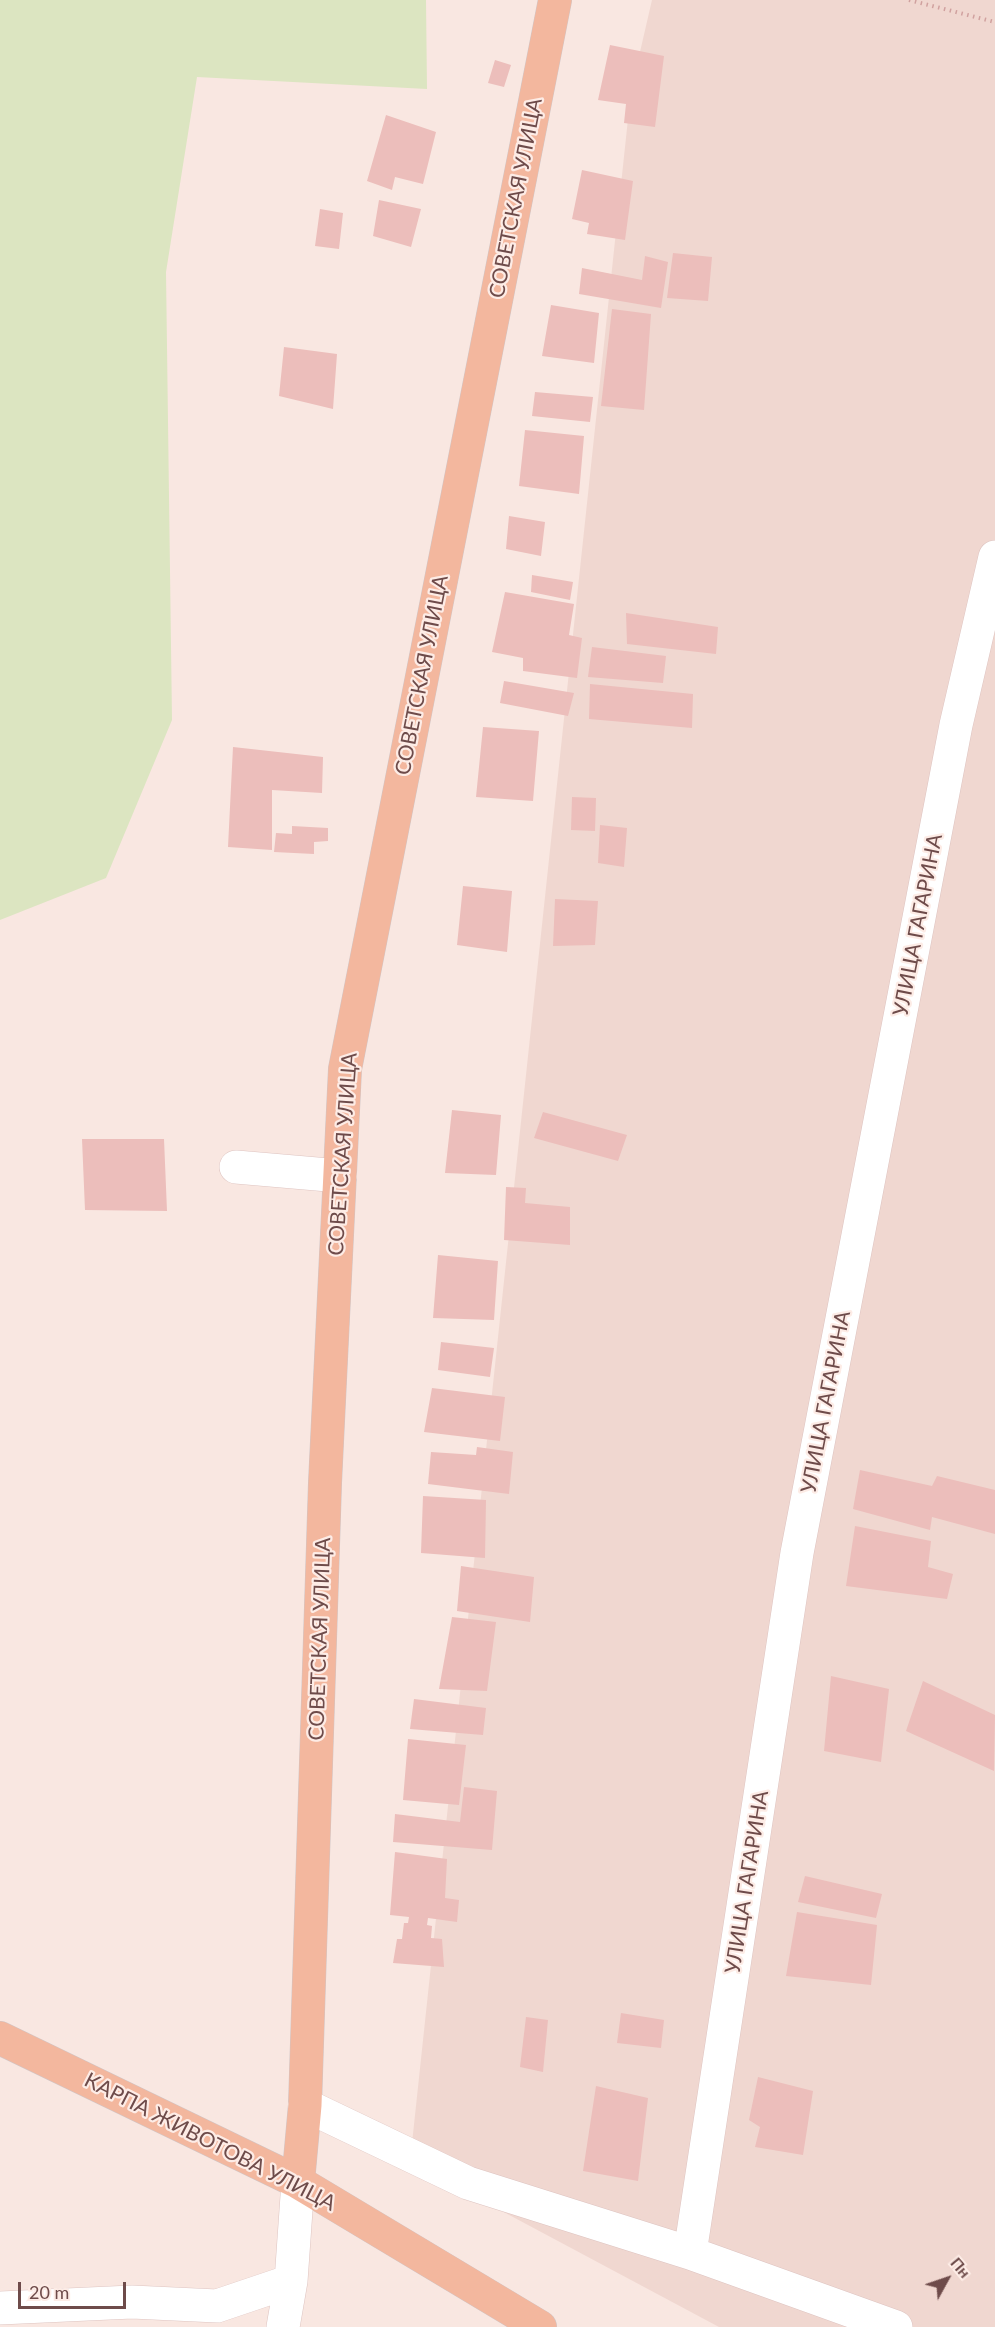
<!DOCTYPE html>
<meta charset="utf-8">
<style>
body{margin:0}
#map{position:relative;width:995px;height:2327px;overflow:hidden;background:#f9e7e1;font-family:Lato,sans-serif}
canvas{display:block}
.north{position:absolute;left:917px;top:2249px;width:60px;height:60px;-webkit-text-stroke:4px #fdece6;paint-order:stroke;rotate:50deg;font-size:16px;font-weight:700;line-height:24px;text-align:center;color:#6e4b4a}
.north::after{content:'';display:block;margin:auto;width:21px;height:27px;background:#6e4b4a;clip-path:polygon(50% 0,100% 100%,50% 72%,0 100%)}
.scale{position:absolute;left:18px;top:2282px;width:108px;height:27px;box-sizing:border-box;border:3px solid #6e4b4a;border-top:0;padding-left:8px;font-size:18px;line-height:21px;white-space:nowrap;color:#6e4b4a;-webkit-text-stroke:4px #fdece6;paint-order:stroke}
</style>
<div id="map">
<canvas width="995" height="2327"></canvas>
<div class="north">Пн</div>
<div class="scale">20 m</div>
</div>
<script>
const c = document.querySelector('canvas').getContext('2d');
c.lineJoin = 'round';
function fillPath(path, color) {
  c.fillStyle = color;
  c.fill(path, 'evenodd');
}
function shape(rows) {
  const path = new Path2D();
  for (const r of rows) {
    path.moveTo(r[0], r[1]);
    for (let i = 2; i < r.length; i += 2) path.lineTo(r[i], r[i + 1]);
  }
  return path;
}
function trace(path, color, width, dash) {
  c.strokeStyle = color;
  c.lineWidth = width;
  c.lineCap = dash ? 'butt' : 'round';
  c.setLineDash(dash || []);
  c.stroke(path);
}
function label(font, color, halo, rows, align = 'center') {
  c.font = font + ' Lato,sans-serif';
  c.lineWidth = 4.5;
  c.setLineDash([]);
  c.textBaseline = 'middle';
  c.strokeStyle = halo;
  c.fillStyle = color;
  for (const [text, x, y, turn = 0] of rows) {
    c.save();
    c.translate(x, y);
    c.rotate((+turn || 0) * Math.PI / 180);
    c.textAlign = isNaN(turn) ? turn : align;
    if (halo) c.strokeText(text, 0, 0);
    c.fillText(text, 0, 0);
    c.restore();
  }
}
fillPath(shape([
 [652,0,995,0,995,2327,719,2327,410,2162,631,91]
]), '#f0d7d0');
fillPath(shape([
 [0,0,426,0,427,89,197,77,166,272,172,720,106,878,0,920]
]), '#dce5c1');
fillPath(shape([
 [610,45,664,56,655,127,624,123,626,104,598,100],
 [495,60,511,65,504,87,488,83],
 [386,115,436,132,423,184,395,177,392,190,367,181],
 [582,170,633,181,625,240,587,234,589,223,572,219],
 [379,200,421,209,411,247,373,236],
 [320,209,343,213,339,249,315,246],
 [673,253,712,257,708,301,667,298],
 [645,256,668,262,661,308,579,294,582,268,642,280],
 [551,305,599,313,594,363,542,356],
 [612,309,651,314,644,410,601,406],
 [284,347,337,354,333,409,279,396],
 [535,392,593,397,590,422,532,416],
 [525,430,584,436,579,494,519,486],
 [509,516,545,522,541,556,506,549],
 [532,575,573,582,570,600,531,592],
 [505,592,574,604,569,635,582,638,577,678,523,671,523,658,492,652],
 [626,613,718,627,716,654,627,644],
 [592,647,666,656,663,683,588,677],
 [504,681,574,693,568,716,500,703],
 [590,684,693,694,692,728,589,719],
 [483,727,539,731,533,801,476,797],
 [233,747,323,757,322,793,272,790,272,850,228,847],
 [572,797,596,798,595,831,571,830],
 [600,825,627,828,624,867,598,863],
 [292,826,328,828,328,841,314,842,314,854,274,852,276,833,292,834],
 [463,886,512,891,507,952,457,945],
 [555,899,598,901,595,945,553,946],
 [452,1110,501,1115,496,1175,445,1173],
 [543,1112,627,1135,618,1161,534,1138],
 [82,1139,164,1139,167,1211,85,1210],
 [506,1187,526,1188,525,1203,570,1207,570,1245,504,1240],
 [438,1255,498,1261,494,1320,433,1318],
 [441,1342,494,1348,490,1377,438,1370],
 [432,1388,505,1397,500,1441,424,1432],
 [477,1447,513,1452,509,1494,428,1484,431,1452,476,1455],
 [860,1470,932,1486,937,1476,995,1490,995,1534,932,1517,930,1530,853,1509],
 [423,1496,486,1500,485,1558,421,1553],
 [855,1526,931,1541,928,1567,953,1574,947,1599,846,1586],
 [461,1566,534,1577,530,1622,457,1611],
 [452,1617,496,1622,487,1691,439,1689],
 [831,1676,889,1689,881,1762,824,1751],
 [923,1681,995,1715,994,1771,906,1731],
 [414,1699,486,1708,483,1735,410,1729],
 [408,1739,466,1745,459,1805,403,1800],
 [464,1787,497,1791,492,1850,393,1842,395,1814,460,1822],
 [395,1852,447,1859,445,1898,459,1900,457,1922,428,1918,427,1925,432,1926,431,1938,442,1939,444,1967,393,1963,397,1939,402,1939,404,1923,408,1923,409,1917,390,1915],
 [805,1876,882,1894,876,1918,798,1902],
 [797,1912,877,1925,871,1985,786,1976],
 [621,2013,664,2020,661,2048,617,2043],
 [526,2017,548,2020,543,2072,520,2067],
 [758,2077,813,2091,803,2155,755,2147,760,2127,749,2120],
 [596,2086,648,2098,638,2181,583,2171]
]), '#ecbebb');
const minor = shape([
 [236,1167,340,1176],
 [305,2105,468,2183,690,2253,896,2327],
 [690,2253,797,1553,956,725,995,557],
 [0,2308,132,2302,217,2306,291,2281],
 [283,2327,291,2281,298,2182]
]);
const major = shape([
 [0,2038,298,2182,540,2327],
 [298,2182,305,2105,325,1483,345,1069,555,0]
]);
trace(minor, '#dec4c1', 34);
trace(major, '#d1c5c5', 34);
trace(shape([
 [909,0,995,22]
]), '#d0a19f', 4, [1.5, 4.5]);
trace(minor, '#fff', 33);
trace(major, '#f3b79e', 33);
label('21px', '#6e4b4a', '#fdece6', [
 ["СОВЕТСКАЯ УЛИЦА",516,198,-79],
 ["СОВЕТСКАЯ УЛИЦА",422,675,-79],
 ["УЛИЦА ГАГАРИНА",918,925,-79],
 ["СОВЕТСКАЯ УЛИЦА",343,1154,-86],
 ["УЛИЦА ГАГАРИНА",826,1402,-79],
 ["СОВЕТСКАЯ УЛИЦА",320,1639,-88],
 ["УЛИЦА ГАГАРИНА",747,1882,-81],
 ["КАРПА ЖИВОТОВА УЛИЦА",210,2142,27]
]);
</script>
